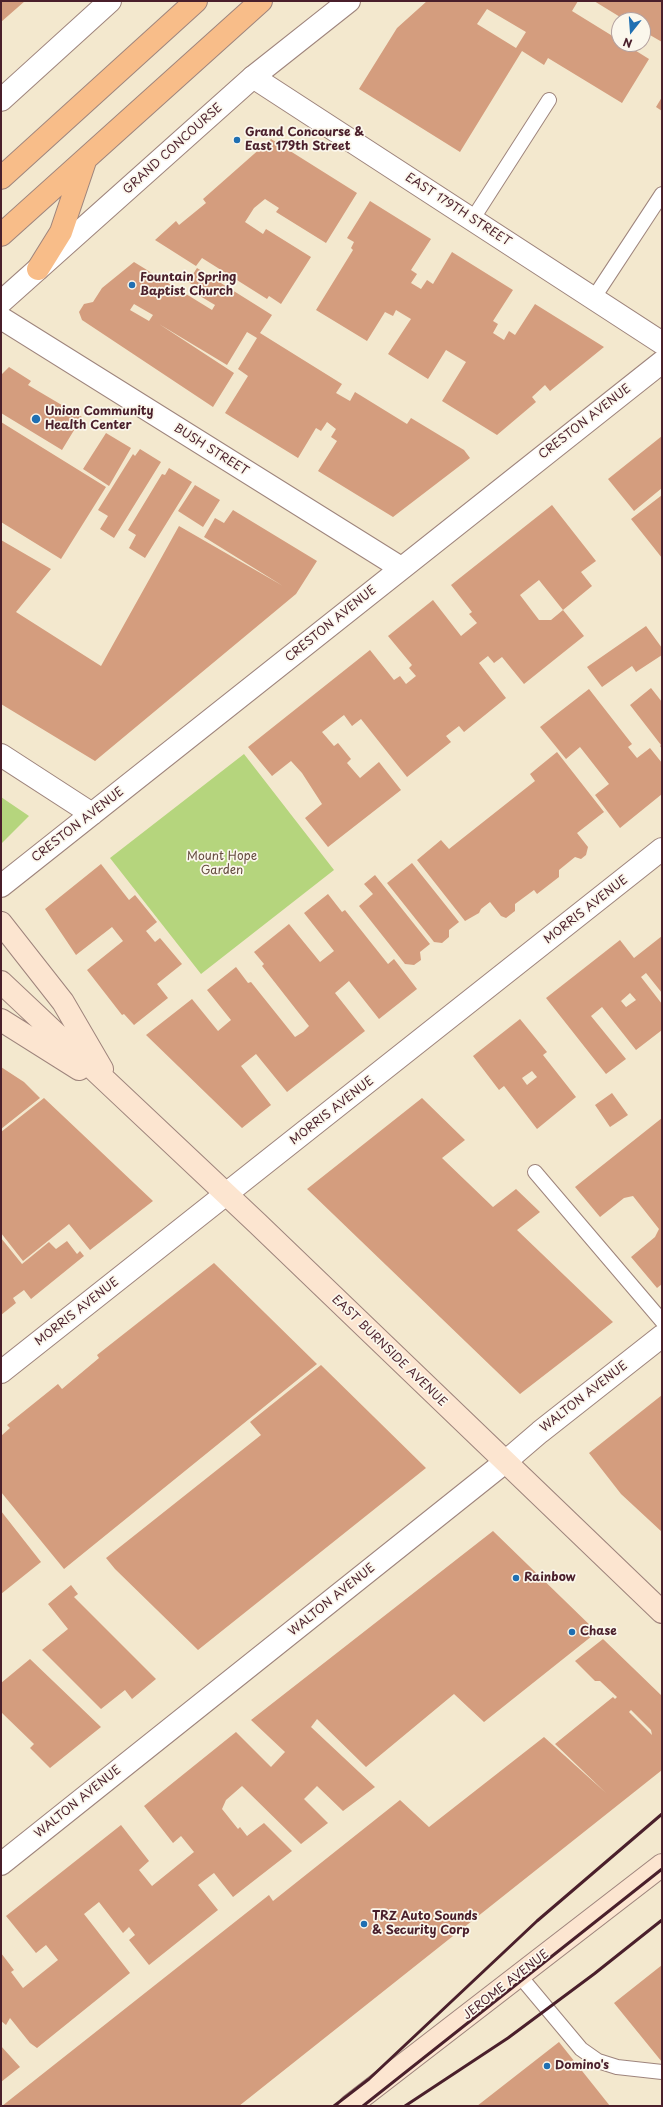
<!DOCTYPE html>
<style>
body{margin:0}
#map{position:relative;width:663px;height:2107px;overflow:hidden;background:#f3e8ce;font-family:"Playpen Sans",sans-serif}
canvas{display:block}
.frame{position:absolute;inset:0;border:2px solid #4a1f2b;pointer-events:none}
.north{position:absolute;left:611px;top:12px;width:40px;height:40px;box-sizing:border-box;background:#fbf7ec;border:1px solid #b4a19f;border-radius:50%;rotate:197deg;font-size:11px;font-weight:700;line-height:16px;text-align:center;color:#4a1f2b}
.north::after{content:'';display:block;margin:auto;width:14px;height:18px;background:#1f6fb2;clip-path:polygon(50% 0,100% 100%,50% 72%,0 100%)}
</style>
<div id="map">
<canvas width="663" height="2107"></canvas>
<div class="frame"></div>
<div class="north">N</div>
</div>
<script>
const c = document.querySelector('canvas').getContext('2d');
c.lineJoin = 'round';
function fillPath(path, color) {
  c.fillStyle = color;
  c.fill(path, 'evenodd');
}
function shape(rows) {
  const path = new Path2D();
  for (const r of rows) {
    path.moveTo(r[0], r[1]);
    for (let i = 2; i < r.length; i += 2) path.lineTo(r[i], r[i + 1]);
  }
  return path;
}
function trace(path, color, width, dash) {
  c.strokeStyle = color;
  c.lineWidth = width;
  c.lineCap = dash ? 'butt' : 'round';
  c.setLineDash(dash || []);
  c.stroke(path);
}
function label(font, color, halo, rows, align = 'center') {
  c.font = font + ' "Playpen Sans",sans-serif';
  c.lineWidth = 3.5;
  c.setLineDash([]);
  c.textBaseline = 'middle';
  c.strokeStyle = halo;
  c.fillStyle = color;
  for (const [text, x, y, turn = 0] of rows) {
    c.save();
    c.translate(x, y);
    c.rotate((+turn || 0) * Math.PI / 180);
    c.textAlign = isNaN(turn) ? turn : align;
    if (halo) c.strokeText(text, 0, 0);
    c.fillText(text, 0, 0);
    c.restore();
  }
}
fillPath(shape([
 [244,754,334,870,201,974,110,858],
 [1,797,29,816,1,844]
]), '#b5d57d');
fillPath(shape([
 [1,1,25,1,1,22],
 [427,1,578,1,572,11,619,40,619,44,625,44,649,59,622,103,548,58,544,65,522,51,460,152,359,89,397,28],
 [487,9,526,32,516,48,477,24],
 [594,1,662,1,662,42,643,31,643,20,625,20],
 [662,97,662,111,656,107],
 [271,139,357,193,326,243,276,212,279,208,265,199,254,208,245,222,263,234,266,229,311,257,281,304,269,296,267,299,202,258,196,266,155,240,176,221,179,225,206,203,203,199],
 [370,201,431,239,411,270,417,274,411,283,421,289,427,280,433,284,452,252,513,290,493,321,498,324,493,333,504,340,509,331,515,335,535,304,604,347,550,391,545,385,532,397,536,402,497,435,442,401,466,362,446,350,428,379,388,354,411,319,396,310,393,316,385,312,367,341,316,310,353,250,351,248,354,242,347,238],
 [134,262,212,310,215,305,200,296,203,291,188,282,197,268,272,315,260,333,342,384,336,393,350,401,355,392,407,424,411,418,464,450,470,458,393,517,318,471,337,441,331,437,336,429,327,422,321,431,316,428,298,458,225,413,248,376,238,369,257,338,247,332,227,365,159,324,234,373,213,407,82,320,79,312,84,304,93,302,102,288],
 [134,304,153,315,149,321,130,310],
 [9,367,31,381,28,385,82,417,62,450,1,413,1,375],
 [1,422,106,487,61,559,1,522],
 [106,433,131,448,109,486,83,469],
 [662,436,662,488,634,511,608,479],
 [140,449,161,462,114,538,100,529,108,516,98,510,133,454,135,456],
 [169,468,192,482,145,558,129,548,136,535,128,530,162,474,165,475],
 [195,485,220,500,203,527,178,511],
 [662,495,662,558,631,519],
 [552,505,596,561,581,572,592,586,563,610,584,636,524,684,502,657,494,663,488,656,479,663,506,698,464,732,459,726,446,736,451,742,407,777,361,719,352,726,344,715,322,732,334,746,338,743,351,759,347,763,360,778,379,762,401,790,328,847,305,818,322,804,302,773,291,761,272,776,248,747,370,650,394,680,400,676,406,684,416,676,409,668,412,665,388,636,433,600,461,636,477,623,469,614,472,612,451,585],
 [539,580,563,610,551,620,539,620,520,595],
 [233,510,317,561,296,594,95,761,1,704,1,540,51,569,16,612,101,666,179,526,283,586,204,537,215,518,224,523],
 [646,626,662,648,662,655,636,672,632,666,602,687,587,667],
 [651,688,662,702,662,749,660,746,661,745,630,705],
 [589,689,632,744,628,747,637,758,650,748,662,763,662,794,620,828,595,795,609,784,580,747,566,759,540,727],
 [557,752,604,812,577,833,588,847,586,855,581,859,575,857,559,870,559,877,537,894,534,890,515,904,515,911,506,918,501,916,490,902,481,909,479,913,465,921,417,860,441,840,449,849,535,781,530,774],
 [412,863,459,922,449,930,449,937,442,943,434,942,387,883],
 [101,864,129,900,135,895,157,922,146,931,155,942,160,938,182,964,157,984,168,998,134,1025,124,1014,122,1015,87,970,123,941,112,927,76,955,45,909],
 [375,875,430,944,420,952,421,960,414,965,405,964,359,906,373,894,364,884],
 [328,894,342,912,345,910,388,964,394,959,417,989,379,1019,349,981,335,993,365,1031,287,1092,256,1054,241,1066,271,1105,242,1128,146,1035,192,999,218,1031,231,1020,207,990,236,967,248,983,251,982,295,1037,303,1032,309,1026,262,966,264,964,254,952,289,924,320,962,334,951,304,913],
 [662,936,662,993,646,973,641,977,662,1004,662,1030,636,1050,602,1007,591,1016,626,1059,606,1074,546,998,620,940,634,958],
 [630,993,636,1000,626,1007,621,1001],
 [520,1019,547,1052,543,1055,576,1097,537,1129,504,1086,499,1090,473,1056],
 [532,1071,537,1077,527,1085,522,1078],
 [1,1067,24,1082,40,1098,1,1129],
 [612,1093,628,1115,610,1127,595,1105],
 [44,1098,153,1201,90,1250,69,1224,23,1261,1,1233,1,1132],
 [422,1098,465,1140,442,1158,493,1207,516,1189,540,1212,517,1230,613,1322,520,1394,307,1189],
 [662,1118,662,1284,657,1288,631,1257,655,1237,659,1229,633,1196,624,1198,600,1217,575,1187],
 [1,1238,22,1264,49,1242,56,1249,67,1241,77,1254,80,1251,84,1256,31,1299,24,1290,13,1298,16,1303,1,1315],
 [214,1263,317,1364,64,1569,1,1492,1,1436,10,1428,7,1425,58,1384,62,1389,99,1358,97,1355],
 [321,1365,426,1468,198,1650,115,1569,106,1558,261,1435,250,1422],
 [662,1395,662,1532,621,1494,589,1453],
 [1,1511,41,1562,1,1594],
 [493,1531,597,1632,484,1722,454,1694,366,1767,317,1719,311,1727,375,1787,343,1811,317,1786,304,1799,328,1823,301,1844,242,1786,226,1800,222,1809,238,1829,240,1827,247,1836,264,1823,292,1851,233,1897,214,1873,198,1885,218,1910,149,1965,129,1940,135,1935,129,1927,123,1933,99,1902,84,1914,130,1973,37,2048,30,2043,10,2018,6,2025,1,2021,1,1953,14,1970,11,1972,23,1988,58,1960,46,1945,36,1953,6,1916,121,1825,149,1861,139,1870,152,1886,194,1852,181,1836,173,1843,144,1806,236,1732,271,1767,285,1752,251,1720],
 [71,1585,78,1594,74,1597,156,1679,132,1699,125,1690,101,1709,42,1650,68,1629,48,1604],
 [603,1639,662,1696,662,1770,239,2106,2,2106,269,1895,273,1901,400,1800,429,1827,544,1737,606,1793,555,1744,613,1697,615,1699,617,1697,600,1681,595,1681,575,1661],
 [631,1710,651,1730,652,1735,629,1712],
 [30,1659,101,1727,50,1768,30,1748,34,1744,1,1712,1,1683],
 [662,1965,662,2062,614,2003],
 [559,2042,610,2106,477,2106],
 [1,2046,20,2067,1,2082]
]), '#d49d7e');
const service = shape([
 [472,220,549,100],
 [593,299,662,194],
 [535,1172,662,1321],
 [519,1975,581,2049,598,2061,617,2067,662,2072]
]);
const minor = shape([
 [253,77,662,343],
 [1,318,401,568],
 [1,755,92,814],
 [1,886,662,362],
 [1,1372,662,849],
 [1,1864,505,1462,540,1432,662,1336]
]);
const tertiary = shape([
 [1,100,110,1],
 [1,302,253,77,349,1]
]);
const secondary = shape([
 [1,923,63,1002,102,1069],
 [1,982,257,1223,662,1612],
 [1,1020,79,1069],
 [350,2106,662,1865]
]);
const primary = shape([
 [1,178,196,1],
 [1,235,261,1],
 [38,269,61,232,85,161]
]);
trace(service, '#9e847c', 16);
trace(minor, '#9e847c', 24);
trace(tertiary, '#9e847c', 24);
trace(secondary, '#9e847c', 24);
trace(primary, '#9e847c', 24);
trace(service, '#fff', 14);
trace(minor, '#fff', 22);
trace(tertiary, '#fff', 22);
trace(secondary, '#fce5d0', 22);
trace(primary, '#f8bd89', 22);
trace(shape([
 [334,2106,369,2079,537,1921,662,1814],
 [363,2106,662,1869],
 [405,2106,508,2038,594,1974,662,1920]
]), '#4a1f2b', 3);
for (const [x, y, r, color] of [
 [237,140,4,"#1f6fb2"],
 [132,285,4,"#1f6fb2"],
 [36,419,5,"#1f6fb2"],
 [516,1578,4,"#1f6fb2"],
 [572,1632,4,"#1f6fb2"],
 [364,1924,4,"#1f6fb2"],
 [547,2066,4,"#1f6fb2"]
]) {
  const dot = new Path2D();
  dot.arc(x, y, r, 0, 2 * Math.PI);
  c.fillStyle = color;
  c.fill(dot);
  trace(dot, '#fbf7ec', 1.5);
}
label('bold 12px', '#4a1f2b', '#fbf7ec', [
 ["Grand Concourse &",245,133],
 ["East 179th Street",245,147],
 ["Fountain Spring",140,278],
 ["Baptist Church",140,292],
 ["Union Community",45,412],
 ["Health Center",45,426],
 ["Rainbow",524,1578],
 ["Chase",580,1632],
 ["TRZ Auto Sounds",372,1917],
 ["& Security Corp",372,1931],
 ["Domino's",555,2066]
], 'left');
label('12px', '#4a1f2b', '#fbf7ec', [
 ["GRAND CONCOURSE",173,149,-42],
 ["EAST 179TH STREET",458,210,33],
 ["CRESTON AVENUE",585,422,-38],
 ["BUSH STREET",211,450,32],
 ["CRESTON AVENUE",331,624,-39],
 ["CRESTON AVENUE",78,825,-38],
 ["MORRIS AVENUE",586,910,-38],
 ["MORRIS AVENUE",332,1111,-38],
 ["MORRIS AVENUE",77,1312,-38],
 ["EAST BURNSIDE AVENUE",389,1351,44],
 ["WALTON AVENUE",584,1397,-38],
 ["WALTON AVENUE",332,1600,-39],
 ["WALTON AVENUE",78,1802,-39],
 ["JEROME AVENUE",506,1985,-38]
]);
label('12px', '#654c40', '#fbf7ec', [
 ["Mount Hope",222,857],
 ["Garden",222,871]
]);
</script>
